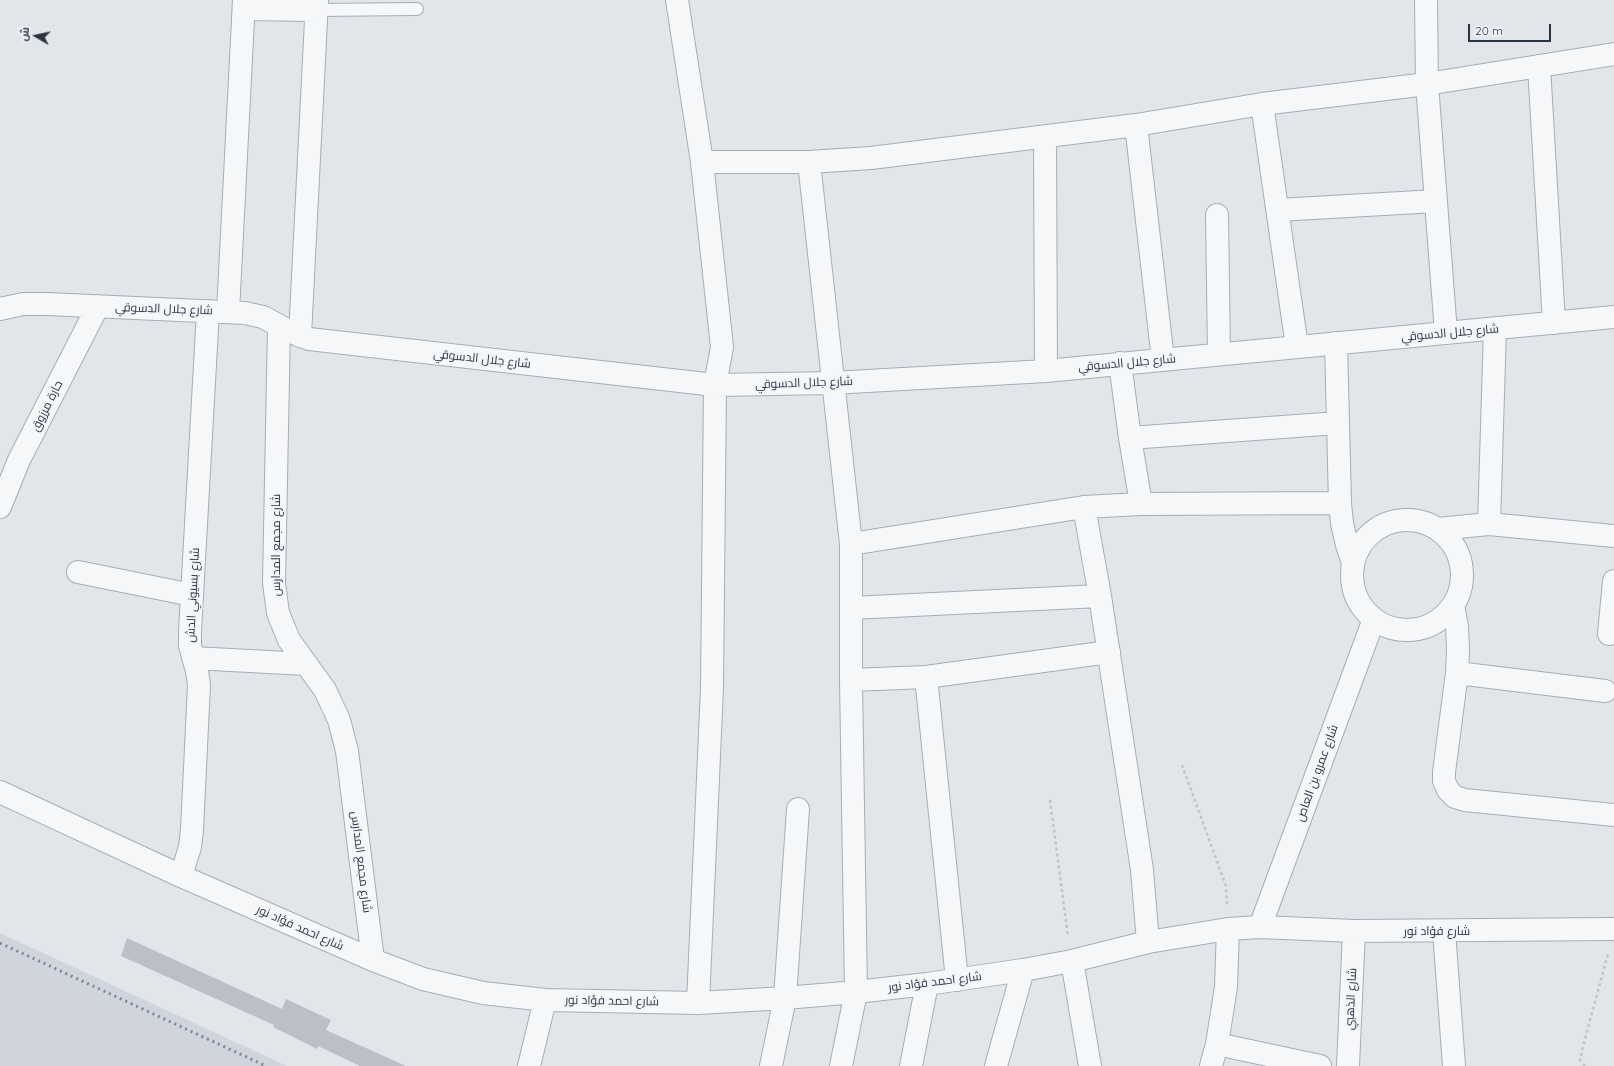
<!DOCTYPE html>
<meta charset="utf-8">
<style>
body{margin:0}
#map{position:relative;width:1614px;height:1066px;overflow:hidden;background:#e2e6eb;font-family:Quicksand,Cairo,sans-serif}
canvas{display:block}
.north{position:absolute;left:16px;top:16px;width:40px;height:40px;-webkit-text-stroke:3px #f2f5f8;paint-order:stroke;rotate:279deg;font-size:11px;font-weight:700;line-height:16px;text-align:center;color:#2a3443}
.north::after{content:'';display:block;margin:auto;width:14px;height:18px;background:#2a3443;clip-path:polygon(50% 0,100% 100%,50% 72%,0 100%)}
.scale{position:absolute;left:1468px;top:24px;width:83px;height:18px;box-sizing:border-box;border:2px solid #2a3443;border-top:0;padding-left:5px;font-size:12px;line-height:14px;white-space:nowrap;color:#2a3443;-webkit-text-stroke:3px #f2f5f8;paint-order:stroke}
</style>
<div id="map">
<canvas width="1614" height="1066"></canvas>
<div class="north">ش</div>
<div class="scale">20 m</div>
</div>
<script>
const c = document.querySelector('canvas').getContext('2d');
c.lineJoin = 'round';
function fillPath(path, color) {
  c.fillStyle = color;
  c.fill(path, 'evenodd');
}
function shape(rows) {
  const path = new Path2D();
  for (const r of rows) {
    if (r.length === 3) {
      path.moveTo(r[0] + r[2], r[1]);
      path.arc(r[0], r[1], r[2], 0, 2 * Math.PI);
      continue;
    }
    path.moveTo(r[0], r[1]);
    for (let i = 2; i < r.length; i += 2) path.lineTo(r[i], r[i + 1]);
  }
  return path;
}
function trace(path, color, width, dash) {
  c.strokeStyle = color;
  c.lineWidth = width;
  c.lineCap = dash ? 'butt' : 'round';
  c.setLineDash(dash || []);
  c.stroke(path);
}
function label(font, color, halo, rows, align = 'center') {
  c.font = font + ' Quicksand,Cairo,sans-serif';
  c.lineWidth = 3;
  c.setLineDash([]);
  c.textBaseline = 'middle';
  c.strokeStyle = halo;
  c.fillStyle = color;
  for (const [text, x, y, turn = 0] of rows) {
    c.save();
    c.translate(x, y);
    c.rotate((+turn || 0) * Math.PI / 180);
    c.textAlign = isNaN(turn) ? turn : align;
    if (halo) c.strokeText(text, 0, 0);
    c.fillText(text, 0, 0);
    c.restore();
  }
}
fillPath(shape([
 [0,933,287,1066,0,1066]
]), '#d0d5dd');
fillPath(shape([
 [127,938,282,1009,286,999,331,1020,326,1030,406,1066,360,1066,318,1046,317,1049,273,1027,274,1025,121,956]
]), '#babfc8');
const lane = shape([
 [316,10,417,9]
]);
const street = shape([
 [677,0,702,162,722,347,715,385,712,688,698,1003],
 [1426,0,1427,84,1446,333],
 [244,9,316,10],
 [1539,66,1554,323],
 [1262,104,1297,347],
 [1136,125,1163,360],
 [1045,137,1046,371],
 [702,162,809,162,871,158,1136,125,1262,104,1427,84,1614,54],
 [809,162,851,544,851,680,856,992,841,1066],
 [1278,210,1436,201],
 [1217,215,1219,354],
 [0,309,23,304,47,304,245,313,263,317,289,331,309,339,715,385,832,383,1046,371,1614,317],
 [228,312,244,0],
 [279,326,274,583,278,613,289,640,325,690,339,720,347,751,373,960],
 [300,336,317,0],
 [1336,343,1340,503,1342,523,1347,545,1353,563],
 [1120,363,1130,438,1141,504,1340,503],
 [1130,438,1338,423],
 [0,507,19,460,98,306],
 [1084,507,1141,504],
 [1407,575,55],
 [1489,524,1495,329],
 [1438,529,1489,524,1614,536],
 [851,544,1084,507,1100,596,1142,870,1148,942],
 [78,572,192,595],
 [1453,605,1457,627,1458,650,1457,673,1444,772,1444,781,1448,790,1455,797,1465,800,1614,815],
 [851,608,1100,596],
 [1609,634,1614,581],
 [193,658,306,664],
 [1457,673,1605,691],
 [851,680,926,677],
 [0,792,181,876,373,960,423,979,483,993,545,1000,698,1003,785,998,856,992,927,984,1023,970,1072,961,1148,942,1228,929,1260,927,1354,931,1614,929],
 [181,876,190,847,192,830,199,685,197,671,190,646,190,631,208,311],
 [1260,927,1374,619],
 [1444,931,1454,1066],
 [1072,961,1090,1066],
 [957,980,926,677,1109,652],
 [1217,1044,1320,1066],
 [529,1066,545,1000],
 [771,1066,785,998,798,809],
 [911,1066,927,984],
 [996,1066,1023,970],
 [1211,1066,1217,1044,1226,987,1228,929],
 [1348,1066,1354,931]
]);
trace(lane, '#a7adb5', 14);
trace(street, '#a7adb5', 24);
trace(shape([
 [1182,765,1226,886,1227,905],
 [1050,800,1068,936],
 [1585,1066,1580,1060,1583,1046,1608,954]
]), '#c0c4ca', 2.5, [3, 3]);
trace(lane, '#f5f7f9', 12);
trace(street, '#f5f7f9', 22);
trace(shape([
 [0,943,266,1066]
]), '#7c8695', 3, [2, 4]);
label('12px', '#2a3443', '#f2f5f8', [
 ["شارع جلال الدسوقي",164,309,2],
 ["شارع جلال الدسوقي",1450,333,-5],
 ["شارع جلال الدسوقي",482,359,6],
 ["شارع جلال الدسوقي",1127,363,-5],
 ["شارع جلال الدسوقي",804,383,-2],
 ["حارة مرزوق",47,406,-63],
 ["شارع مجمع المدارس",276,545,-90],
 ["شارع بسيوني الدش",193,595,-87],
 ["شارع عمرو بن العاص",1317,773,-70],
 ["شارع مجمع المدارس",361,862,83],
 ["شارع احمد فؤاد نور",300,928,24],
 ["شارع فؤاد نور",1437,931],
 ["شارع احمد فؤاد نور",935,982,-7],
 ["شارع الذهبي",1351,999,-87],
 ["شارع احمد فؤاد نور",612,1001,1]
]);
</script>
